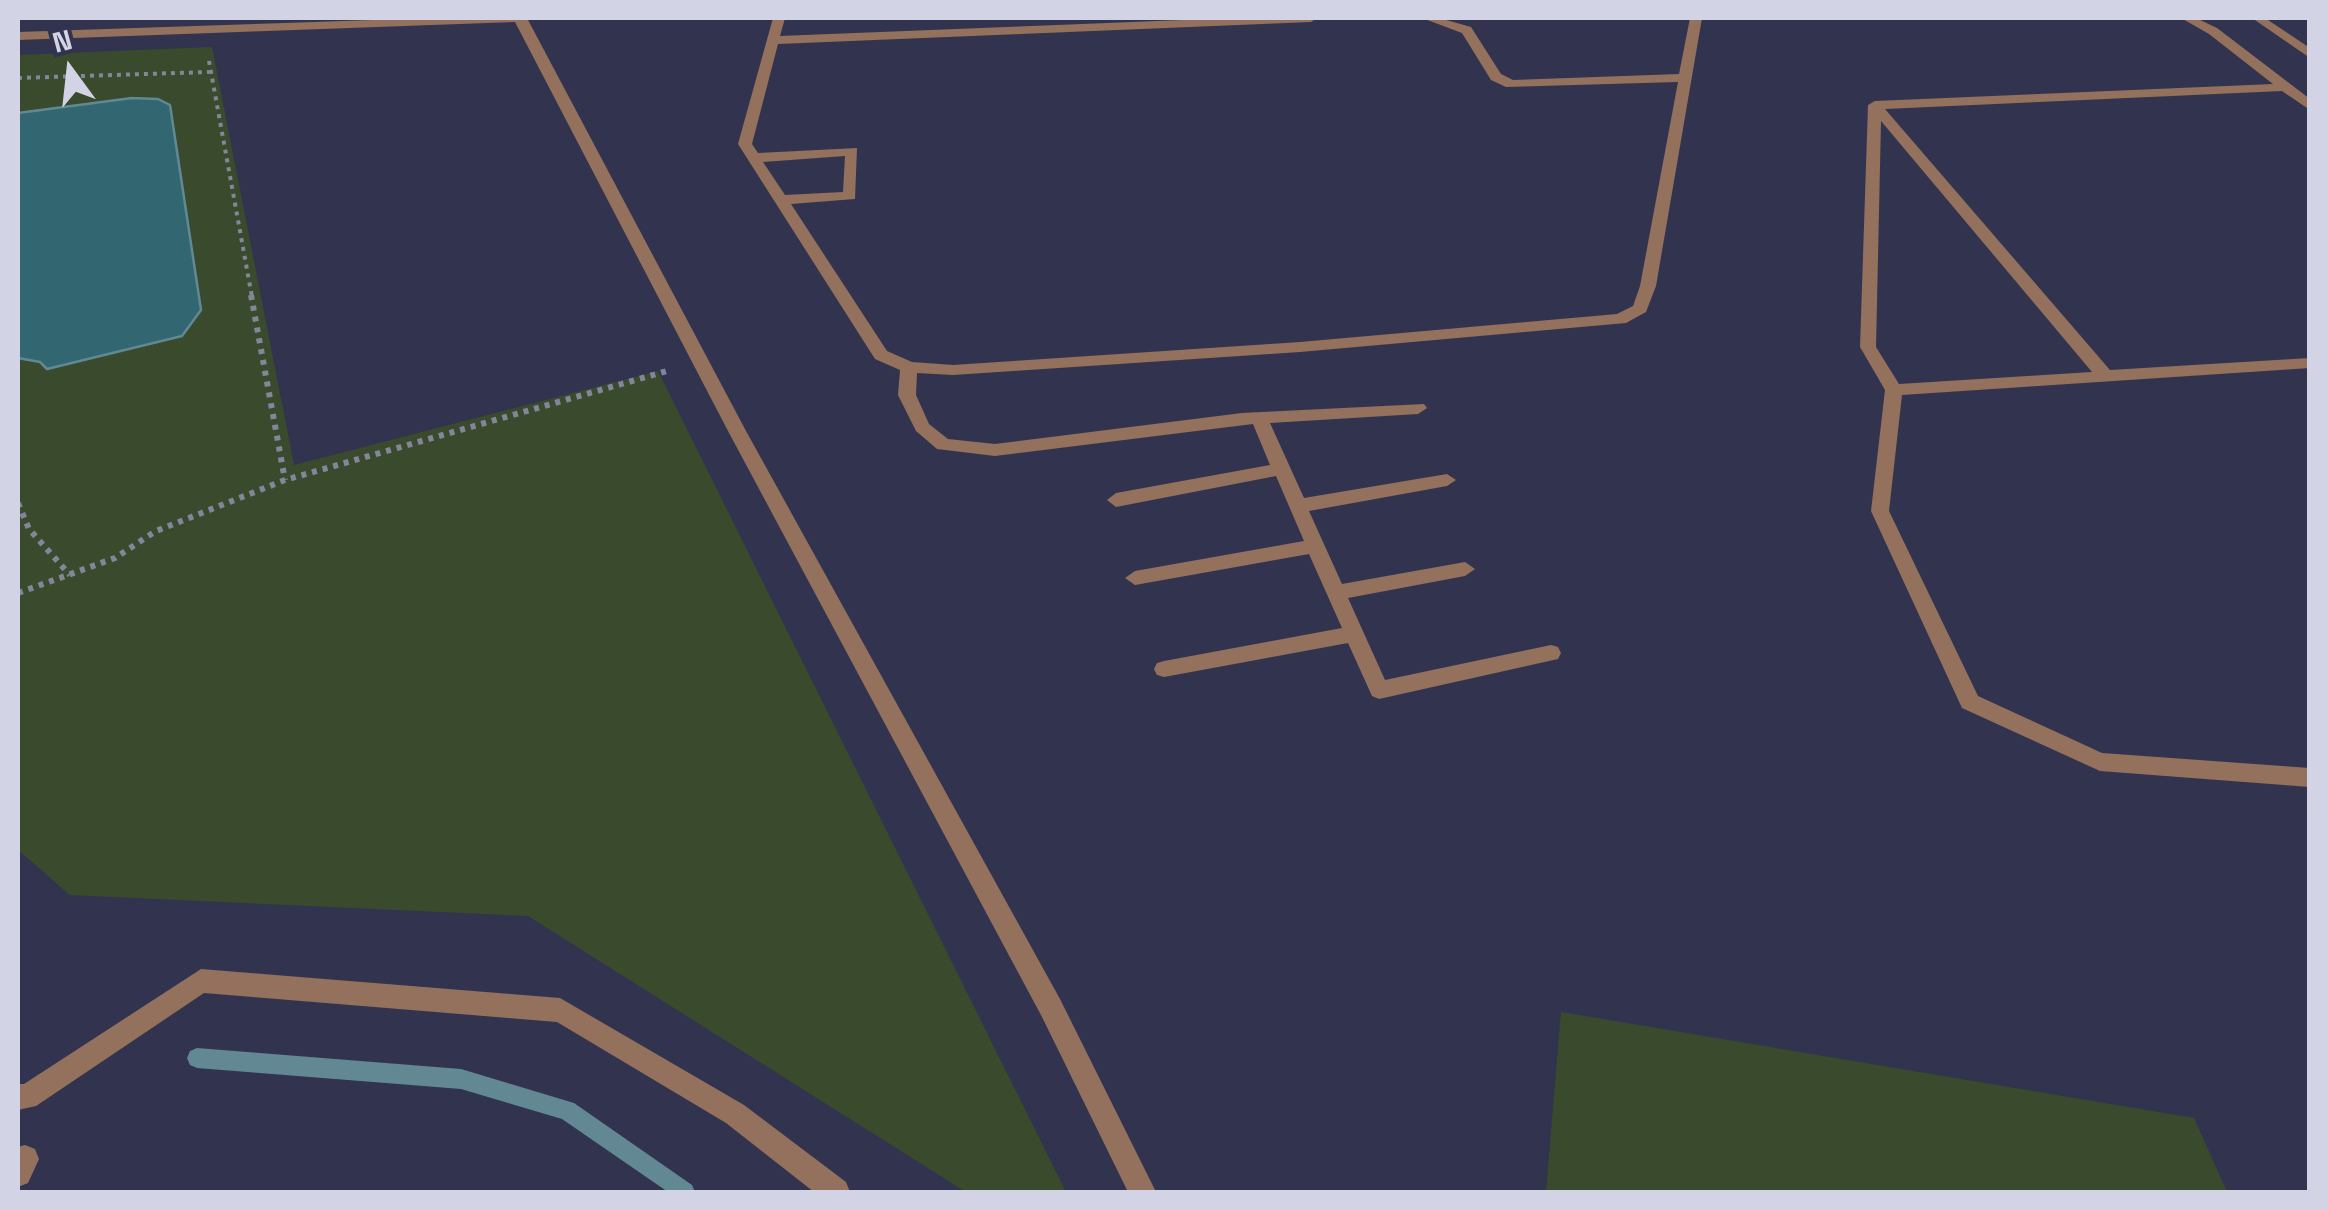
<!DOCTYPE html>
<style>
body{margin:0}
#map{position:relative;width:2327px;height:1210px;overflow:hidden;background:#32344f;font-family:"Space Grotesk",sans-serif}
canvas{display:block}
.frame{position:absolute;inset:0;border:20px solid #d2d4e5;pointer-events:none}
.north{position:absolute;left:20px;top:20px;width:100px;height:100px;-webkit-text-stroke:8px #32344f;paint-order:stroke;rotate:345deg;font-size:28px;font-weight:700;line-height:40px;text-align:center;color:#d2d4e5}
.north::after{content:'';display:block;margin:auto;width:35px;height:45px;background:#d2d4e5;clip-path:polygon(50% 0,100% 100%,50% 72%,0 100%)}
</style>
<div id="map">
<canvas width="2327" height="1210"></canvas>
<div class="frame"></div>
<div class="north">N</div>
</div>
<script>
const c = document.querySelector('canvas').getContext('2d');
c.lineJoin = 'round';
function fillPath(path, color) {
  c.fillStyle = color;
  c.fill(path, 'evenodd');
}
function shape(rows) {
  const path = new Path2D();
  for (const r of rows) {
    path.moveTo(r[0], r[1]);
    for (let i = 2; i < r.length; i += 2) path.lineTo(r[i], r[i + 1]);
  }
  return path;
}
function trace(path, color, width, dash) {
  c.strokeStyle = color;
  c.lineWidth = width;
  c.lineCap = dash ? 'butt' : 'round';
  c.setLineDash(dash || []);
  c.stroke(path);
}
fillPath(shape([
 [212,47,294,465,658,371,1066,1192,966,1192,528,916,70,895,18,850,18,55],
 [1561,1012,2194,1118,2227,1192,1546,1192]
]), '#394b2c');
const water = shape([
 [132,98,158,99,170,105,201,310,182,336,47,369,40,362,18,358,18,113,132,98]
]);
fillPath(water, '#326772');
trace(water, '#628894', 2.5);
fillPath(shape([
 [197,1048,461,1069,574,1103,692,1185,695,1192,668,1192,562,1119,461,1089,197,1068,190,1065,187,1058,190,1051,197,1048]
]), '#628894');
trace(shape([
 [209,61,252,297],
 [18,78,209,72]
]), '#83859b', 4, [4, 5]);
trace(shape([
 [251,295,285,480],
 [18,503,29,529,70,575],
 [18,593,115,558,156,531,285,480,667,371]
]), '#83859b', 6, [5, 6]);
fillPath(shape([
 [773,18,785,18,780,36,1233,18,1317,18,1311,22,778,44,752,144,758,153,857,148,855,199,791,204,887,351,912,362,953,365,1300,342,1617,314,1633,306,1640,286,1678,82,1506,87,1491,80,1462,33,1422,18,1439,18,1471,27,1501,74,1513,80,1679,74,1690,18,1702,18,1656,286,1646,312,1626,323,1300,352,953,375,917,373,916,395,929,424,948,439,995,444,1242,413,1424,404,1427,408,1418,414,1270,423,1304,498,1447,474,1456,480,1447,486,1309,511,1342,584,1465,562,1475,569,1465,576,1348,598,1385,680,1551,645,1558,647,1561,653,1558,659,1379,699,1372,696,1348,643,1164,677,1157,675,1154,669,1157,663,1164,661,1342,628,1309,554,1135,585,1125,578,1135,571,1304,541,1276,476,1116,507,1107,500,1116,493,1270,465,1253,424,995,456,937,449,916,431,898,395,900,370,875,359,738,144,773,18],
 [845,156,843,192,785,195,763,162,845,156],
 [2181,18,2196,18,2217,28,2310,99,2310,110,2282,91,1885,109,2110,370,2310,358,2310,368,1902,395,1889,511,1978,696,2102,753,2310,768,2310,787,2100,771,1962,708,1871,511,1885,390,1860,347,1868,105,1875,101,2273,84,2209,34,2181,18],
 [1881,121,2092,372,1899,384,1876,347,1881,121],
 [2252,18,2265,18,2310,48,2310,58,2252,18]
]), '#94715c');
fillPath(shape([
 [201,969,560,998,744,1105,846,1182,850,1192,814,1192,726,1123,557,1022,204,993,36,1106,18,1110,18,1084,24,1084,201,969],
 [25,1145,35,1149,39,1159,28,1183,18,1187,18,1147,25,1145]
]), '#94715c');
fillPath(shape([
 [432,18,527,18,746,431,1060,999,1156,1192,1128,1192,1042,1017,728,431,515,22,18,40,18,32,432,18]
]), '#94715c');
</script>
